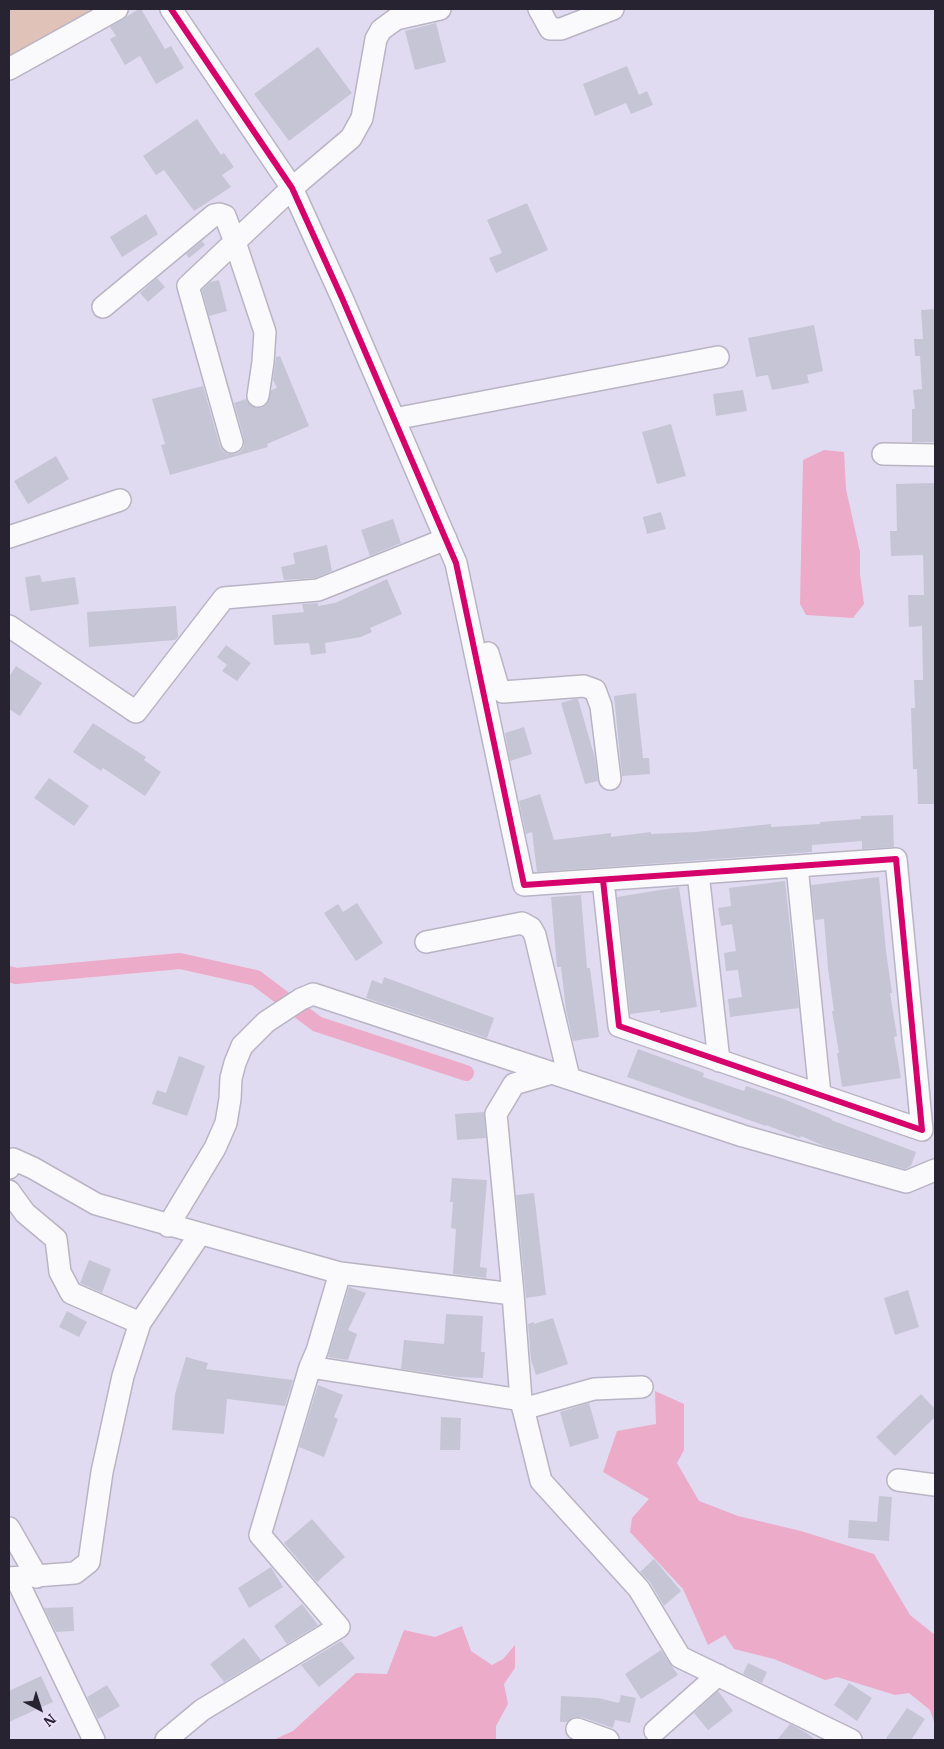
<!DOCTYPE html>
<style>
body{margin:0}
#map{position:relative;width:944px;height:1749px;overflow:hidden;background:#e1dbf1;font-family:"IBM Plex Serif",serif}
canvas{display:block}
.frame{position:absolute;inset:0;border:10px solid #272331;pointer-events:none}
.north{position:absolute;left:15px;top:1684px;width:50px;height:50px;-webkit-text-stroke:4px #e9e2fa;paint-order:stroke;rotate:140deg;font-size:14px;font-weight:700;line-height:20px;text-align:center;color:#272331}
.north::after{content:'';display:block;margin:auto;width:18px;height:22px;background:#272331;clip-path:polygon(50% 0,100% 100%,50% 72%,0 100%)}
</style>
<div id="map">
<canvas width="944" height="1749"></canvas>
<div class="frame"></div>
<div class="north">N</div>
</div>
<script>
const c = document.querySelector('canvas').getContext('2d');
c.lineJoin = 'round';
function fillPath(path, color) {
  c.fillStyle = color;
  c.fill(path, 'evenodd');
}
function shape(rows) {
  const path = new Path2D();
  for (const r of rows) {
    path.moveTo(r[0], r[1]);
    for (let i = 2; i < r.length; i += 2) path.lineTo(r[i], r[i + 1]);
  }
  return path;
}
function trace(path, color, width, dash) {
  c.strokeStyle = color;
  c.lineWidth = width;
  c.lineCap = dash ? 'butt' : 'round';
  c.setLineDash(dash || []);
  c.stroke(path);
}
fillPath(shape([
 [9,9,102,9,9,58]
]), '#e0c2b8');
fillPath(shape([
 [824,450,844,452,846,489,860,552,860,574,864,604,853,618,806,615,800,604,803,460],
 [655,1391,684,1404,684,1450,677,1463,699,1501,738,1516,801,1531,874,1554,910,1615,935,1635,935,1725,930,1710,909,1693,895,1695,837,1677,825,1680,774,1659,734,1649,725,1635,708,1645,683,1589,630,1532,632,1518,649,1499,603,1472,617,1431,656,1424],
 [462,1626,471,1651,492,1665,503,1659,515,1645,515,1668,504,1684,508,1704,496,1726,496,1740,273,1740,293,1731,356,1673,387,1674,404,1630,435,1637]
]), '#ecabc8');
trace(shape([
 [9,974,16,976,180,961,256,978,317,1024,466,1073]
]), '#ecabc8', 16);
fillPath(shape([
 [139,9,141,9,165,49,171,46,184,68,156,84,140,56,125,65,110,39,116,36,110,27],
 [436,23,446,62,415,70,405,31],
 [318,47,352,93,289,141,254,94],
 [627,66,639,95,647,91,653,105,631,114,626,103,595,116,583,84],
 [197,119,221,155,224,153,234,167,222,175,231,187,194,211,164,170,156,175,143,156],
 [527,203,548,250,496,273,489,258,502,253,487,220],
 [146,214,158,234,122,257,110,237],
 [202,241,205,245,189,258,186,254],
 [157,278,165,287,148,302,140,293],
 [219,280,227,311,209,316,202,290,210,282],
 [935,309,935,442,912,442,912,409,915,409,913,390,922,389,920,356,915,356,914,339,923,339,921,310],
 [814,325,823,371,807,375,809,383,772,390,768,375,756,377,748,338],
 [280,356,309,426,267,444,268,447,170,475,161,445,165,444,152,399,203,386,220,446,223,451,228,454,236,454,241,451,244,446,244,439,234,403,246,399,250,405,257,408,262,408,267,404,271,390,277,388,273,380,276,357],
 [743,390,747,411,716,416,713,394],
 [671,424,686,476,657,484,642,432],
 [56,456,69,479,28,504,14,481],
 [935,483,935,804,918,804,917,769,913,769,911,708,915,708,914,680,923,680,922,626,909,627,908,595,924,595,923,555,891,556,890,531,897,531,896,484],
 [661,512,666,529,647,534,643,517],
 [393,519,401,543,370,556,361,530],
 [327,545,332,571,315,578,284,580,281,567,295,564,293,553],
 [40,575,42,582,75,577,79,604,30,611,25,577],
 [387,579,402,614,370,628,372,632,361,637,325,643,326,653,311,655,309,643,274,645,272,615,304,612,302,604,318,603,318,606,335,603],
 [176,606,178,637,175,640,89,647,87,612],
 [226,645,251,663,237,681,222,671,227,665,217,657],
 [16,666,42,683,20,716,9,709,9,677],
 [636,693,643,758,649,758,650,774,622,776,614,696],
 [574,699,578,699,595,758,598,781,585,784,561,703],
 [93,723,146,757,144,760,161,772,145,796,103,768,101,771,73,752],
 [524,727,532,754,510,761,505,733],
 [49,778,89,806,74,826,34,798],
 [540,794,554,840,611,833,611,837,651,832,651,834,696,832,771,824,771,827,820,824,820,822,861,819,861,816,893,815,894,847,862,849,862,841,812,845,812,852,537,872,532,832,526,834,519,801],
 [879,877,886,951,892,993,890,993,897,1036,894,1037,901,1078,842,1087,837,1053,839,1053,832,1011,834,1011,828,969,824,919,815,920,811,885],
 [785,881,799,1008,730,1017,728,999,742,997,738,970,726,971,724,953,736,951,732,924,721,926,718,908,731,906,729,888],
 [679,887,697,1007,660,1013,660,1010,630,1014,617,897],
 [581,895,587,968,590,968,599,1037,573,1041,566,1010,561,967,557,967,551,897],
 [357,903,383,943,356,961,324,913,338,904,343,912],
 [384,977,494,1018,487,1038,366,998,372,980,382,984],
 [638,1049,704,1073,703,1077,744,1091,746,1086,781,1098,832,1119,831,1120,916,1152,911,1166,905,1169,824,1146,801,1136,800,1138,766,1125,766,1126,627,1077],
 [179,1056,205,1066,187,1116,152,1104,157,1090,166,1093],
 [484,1112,486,1138,457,1140,455,1114],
 [452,1178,487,1180,480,1267,487,1268,486,1278,453,1274,456,1229,451,1228,453,1202,450,1202],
 [534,1193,546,1295,526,1298,516,1195],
 [89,1260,111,1269,102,1293,80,1283],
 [349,1287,366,1293,348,1330,357,1334,348,1360,328,1357],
 [908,1290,919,1327,895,1335,884,1298],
 [67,1311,87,1322,79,1337,59,1327],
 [446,1314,483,1316,481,1352,485,1352,483,1378,457,1377,401,1369,404,1340,444,1344],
 [553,1318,568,1364,536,1375,531,1360,528,1324,534,1322,534,1324],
 [186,1357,208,1363,206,1369,293,1380,285,1406,227,1399,224,1434,172,1430,175,1394],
 [318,1385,343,1395,334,1417,338,1419,324,1457,299,1447],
 [921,1394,935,1409,935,1417,895,1456,876,1437],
 [589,1403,599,1438,570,1447,560,1412],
 [441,1417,461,1418,460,1450,440,1450],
 [879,1496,892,1497,889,1541,848,1538,849,1520,877,1522],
 [312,1519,345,1557,317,1582,284,1543],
 [654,1559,681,1591,664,1606,650,1582,640,1572],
 [271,1567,283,1587,249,1608,238,1588],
 [302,1604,318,1625,287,1644,274,1626],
 [73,1607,74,1631,56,1632,44,1608],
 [244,1638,261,1660,224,1682,210,1664],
 [341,1641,355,1658,319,1687,301,1665],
 [661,1650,678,1675,641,1699,625,1674],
 [748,1663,767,1672,762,1683,743,1674],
 [41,1676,53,1702,9,1722,9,1691],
 [849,1683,872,1698,857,1721,834,1705],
 [107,1685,120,1706,98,1719,87,1697],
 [718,1691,733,1711,708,1730,694,1713],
 [621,1695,636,1698,630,1723,615,1720,613,1728,581,1717,574,1717,567,1722,560,1722,561,1696,598,1698,619,1703],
 [907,1708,925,1719,911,1740,885,1740],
 [790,1724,805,1732,816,1740,777,1740]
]), '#c6c5d6');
const minor = shape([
 [171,9,292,188,342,298,456,563,524,885,698,873,896,859,922,1130,619,1026,603,880],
 [539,9,550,29,561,29,613,9],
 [9,69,117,9],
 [103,307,214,215,219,214,225,216,235,242,265,332,263,362,258,396],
 [394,419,718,357],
 [232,442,188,286,292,188,351,138,362,118,376,39,381,30,396,19,440,9],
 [883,454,935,455],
 [9,537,120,500],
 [9,626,136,712,224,598,318,590,446,539],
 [488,653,498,687,503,692,584,686,595,690,601,706,610,779],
 [797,866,820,1095],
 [698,873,719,1061],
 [426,942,522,923,531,928,535,935,569,1078],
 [552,1073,514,1084,496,1114,513,1294,521,1400,541,1481,639,1589,680,1657,851,1740],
 [9,1168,13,1159,33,1168,96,1204,340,1273,513,1294],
 [9,1191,25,1213,56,1239,60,1272,71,1293,140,1323,200,1234],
 [168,1226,215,1148,226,1123,230,1099,231,1078,235,1063,242,1046,266,1022,301,999,313,994,743,1136,906,1182,935,1170],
 [310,1367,521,1400],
 [523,1409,594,1389,642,1387],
 [898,1480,935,1485],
 [9,1528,37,1577],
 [9,1578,75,1573,89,1562,102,1472,123,1376,140,1323],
 [16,1578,94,1740],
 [577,1729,608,1740],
 [655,1731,718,1675],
 [166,1740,202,1710,339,1627,260,1535,310,1367,317,1351,340,1273]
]);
trace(minor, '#b8b4c4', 24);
trace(minor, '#fafafd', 21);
trace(shape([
 [171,9,292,188,342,298,456,563,524,885,698,873,896,859,922,1130,619,1026,603,880]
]), '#d6006c', 6);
</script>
